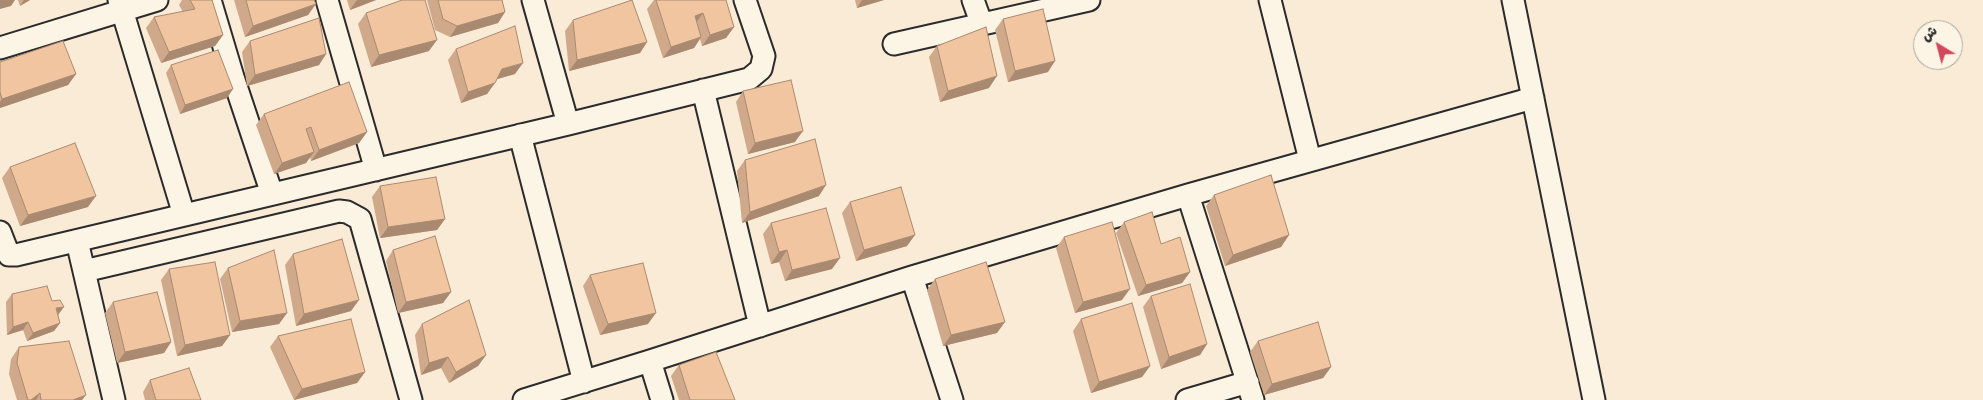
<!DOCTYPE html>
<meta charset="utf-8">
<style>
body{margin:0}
#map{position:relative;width:1983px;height:400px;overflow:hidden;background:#faebd7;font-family:Kalam,"Playpen Sans Arabic",sans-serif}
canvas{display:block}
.north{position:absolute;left:1913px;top:20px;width:50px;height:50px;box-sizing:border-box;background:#fcf5e5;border:1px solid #a8a49b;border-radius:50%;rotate:323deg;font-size:14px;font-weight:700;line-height:20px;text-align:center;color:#2b2b2b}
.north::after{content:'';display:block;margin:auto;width:18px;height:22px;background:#d1495b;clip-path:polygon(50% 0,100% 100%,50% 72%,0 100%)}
</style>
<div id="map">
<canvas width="1983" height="400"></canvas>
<div class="north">ش</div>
</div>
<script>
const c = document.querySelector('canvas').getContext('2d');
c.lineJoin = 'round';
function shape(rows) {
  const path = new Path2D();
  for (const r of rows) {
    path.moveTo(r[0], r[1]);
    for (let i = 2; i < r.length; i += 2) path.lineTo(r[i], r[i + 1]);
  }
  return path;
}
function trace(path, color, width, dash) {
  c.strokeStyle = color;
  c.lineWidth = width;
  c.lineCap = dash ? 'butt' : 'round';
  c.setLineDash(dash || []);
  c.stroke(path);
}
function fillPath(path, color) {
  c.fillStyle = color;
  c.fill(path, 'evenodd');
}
const minor = shape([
 [119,0,184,215],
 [210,0,233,77,272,194],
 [327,0,376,170],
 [533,0,568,124],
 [973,0,982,25],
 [1270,0,1310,160],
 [1513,0,1594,400],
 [894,44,1089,0],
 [0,48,157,0],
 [703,90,760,326],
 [520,135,584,382],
 [1188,195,1253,400],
 [0,232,9,255,16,255,568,124,749,79,761,69,764,56,745,0],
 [77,241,114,400],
 [84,271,339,211,347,212,360,219,411,400],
 [912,277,952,400],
 [650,361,662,400],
 [524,400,650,361,912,277,1188,195,1533,98],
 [1187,400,1248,382]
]);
trace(minor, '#2b2b2b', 25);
trace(minor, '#fcf5e5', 21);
fillPath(shape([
 [18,0,30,0,20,6],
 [182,0,212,0,223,35,215,46,161,63,146,28,154,17,183,12,179,5],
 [234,0,314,0,308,15,245,37],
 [347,0,376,0,350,10],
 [427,0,502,0,505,12,498,23,450,37,435,30],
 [654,0,726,0,734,27,726,38,702,46,700,39,694,48,663,58,647,9],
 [855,0,884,0,857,8],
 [366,13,429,51,371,67,358,24],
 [1003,19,1048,72,1008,82,995,30],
 [573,20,647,42,640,53,569,71,565,31],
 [250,41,326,54,319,65,247,86,242,52],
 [937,46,989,88,940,102,929,57],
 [456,49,515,74,497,79,487,94,461,103,448,60],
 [0,62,76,74,68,85,0,108],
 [171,65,227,98,180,114,166,73],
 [743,91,795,142,748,154,736,102],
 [264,114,367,132,359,143,311,161,310,157,306,163,274,174,256,125],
 [745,160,819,196,742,223,737,171],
 [10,167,88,207,20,226,2,178],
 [380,186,445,219,437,230,380,238,372,197],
 [1214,195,1289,235,1281,247,1225,266,1206,206],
 [850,202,907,246,856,261,842,213],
 [1124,222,1161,244,1190,272,1182,283,1138,296,1116,233],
 [771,223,832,269,785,281,779,262,771,264,763,234],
 [1064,237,1122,300,1075,313,1056,248],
 [393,250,451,292,443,303,398,313,386,261],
 [293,254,351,311,296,326,285,265],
 [228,268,287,313,279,324,232,332,220,279],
 [169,269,230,335,222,346,177,356,161,280],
 [590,275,648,324,600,335,583,286],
 [935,279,997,333,943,346,927,290],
 [12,294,52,301,58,315,60,323,54,331,27,341,23,330,7,335,6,302],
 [1151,296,1207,344,1200,355,1161,369,1143,307],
 [113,302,171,342,164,353,117,363,105,313],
 [1081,319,1150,366,1142,377,1091,393,1073,331],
 [422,324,486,355,478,366,449,383,441,368,421,375,415,335],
 [278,336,365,372,357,383,294,400,270,347],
 [1258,341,1331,367,1323,378,1264,395,1250,352],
 [19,347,82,400,17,400,9,374,11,359],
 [679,365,735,400,679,400,671,376],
 [150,380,201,400,145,400,143,392]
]), '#d0a98a');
fillPath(shape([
 [0,0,15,0,11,6,0,9],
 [24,0,30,0,20,6],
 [357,0,376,0,350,10],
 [862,0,884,0,857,8],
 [316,4,308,15,245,37,253,26],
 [505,12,498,23,450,37,457,26],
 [703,13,695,24,695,16],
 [734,27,726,38,702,46,710,35],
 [223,35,215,46,161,63,169,52],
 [701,37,694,48,663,58,671,47],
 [437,40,429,51,371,67,379,55],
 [647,42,640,53,569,71,577,60],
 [326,54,319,65,247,86,255,75],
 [1055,61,1048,72,1008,82,1015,71],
 [523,63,515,74,494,80,502,69],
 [76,74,68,85,0,108,0,102,2,99],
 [997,76,989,88,940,102,948,91],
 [495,83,487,94,461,103,468,92],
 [233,89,227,98,180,114,185,105],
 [803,131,795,142,748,154,755,143],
 [367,132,359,143,311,161,319,150],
 [314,152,306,163,274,174,282,163],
 [826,185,819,196,742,223,750,212],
 [96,196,88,207,20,226,28,215],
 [445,219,437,230,380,238,388,227],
 [915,235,907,246,856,261,864,250],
 [1289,235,1281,247,1225,266,1233,255],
 [787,250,779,262,771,264,779,252],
 [840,258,832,269,785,281,792,270],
 [1190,272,1182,283,1138,296,1146,285],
 [1130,289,1122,300,1075,313,1083,302],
 [451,292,443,303,398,313,406,302],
 [359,300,351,311,296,326,304,314],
 [64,307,58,315,56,308],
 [287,313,279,324,232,332,240,321],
 [656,313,648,324,600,335,608,324],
 [28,322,23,330,7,335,13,327],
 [1005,322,997,333,943,346,951,335],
 [60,323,54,331,27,341,33,333],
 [230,335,222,346,177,356,185,345],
 [171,342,164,353,117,363,125,352],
 [1207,344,1200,355,1161,369,1169,357],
 [486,355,478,366,449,383,456,372],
 [448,357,441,368,421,375,429,363],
 [1150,366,1142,377,1091,393,1099,382],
 [1331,367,1323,378,1264,395,1272,384],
 [365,372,357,383,294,400,302,389],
 [40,393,36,400,31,400],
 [86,395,82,400,73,400]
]), '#a98a71');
const building = shape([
 [190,0,212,0,223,35,169,52,154,17,195,9,190,0],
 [246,0,314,0,316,4,253,26,246,0],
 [402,0,425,0,437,40,379,55,366,13,402,0],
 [438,0,502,0,505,12,457,26,443,19,438,0],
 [632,0,647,42,577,60,573,20,632,0],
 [656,0,726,0,734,27,710,35,703,13,695,16,701,37,671,47,656,0],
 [1043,9,1055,61,1015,71,1003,19,1043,9],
 [319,18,326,54,255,75,250,41,319,18],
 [515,26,523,63,502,69,495,83,468,92,456,49,515,26],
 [986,27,997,76,948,91,937,46,986,27],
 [63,41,76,74,2,99,0,92,0,62,63,41],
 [218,50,233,89,185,105,171,65,218,50],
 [791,80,803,131,755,143,743,91,791,80],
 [349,82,367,132,319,150,311,127,306,129,314,152,282,163,264,114,349,82],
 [815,139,826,185,750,212,745,160,815,139],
 [75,143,96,196,28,215,10,167,75,143],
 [1271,175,1289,235,1233,255,1214,195,1271,175],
 [436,177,445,219,388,227,380,186,436,177],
 [901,187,915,235,864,250,850,202,901,187],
 [826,208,840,258,792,270,787,250,779,252,771,223,826,208],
 [1152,212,1161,244,1180,237,1190,272,1146,285,1124,222,1152,212],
 [1112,222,1130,289,1083,302,1064,237,1112,222],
 [435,236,451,292,406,302,393,250,435,236],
 [342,239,359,300,304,314,293,254,342,239],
 [274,250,287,313,240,321,228,268,274,250],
 [215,262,230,335,185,345,169,269,215,262],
 [986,262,1005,322,951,335,935,279,986,262],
 [643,263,656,313,608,324,590,275,643,263],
 [1190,284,1207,344,1169,357,1151,296,1190,284],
 [47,286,52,301,60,300,64,307,56,308,60,323,33,333,28,322,13,327,12,294,47,286],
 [157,292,171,342,125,352,113,302,157,292],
 [469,300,486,355,456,372,448,357,429,363,422,324,469,300],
 [1132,303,1150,366,1099,382,1081,319,1132,303],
 [351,319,365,372,302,389,278,336,351,319],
 [1318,322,1331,367,1272,384,1258,341,1318,322],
 [69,341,86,395,73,400,41,400,40,393,31,400,28,400,17,363,19,347,69,341],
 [716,352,735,400,690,400,679,365,716,352],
 [189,368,201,400,156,400,150,380,189,368]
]);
fillPath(building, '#f2c5a1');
trace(building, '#a98a71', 1);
</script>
